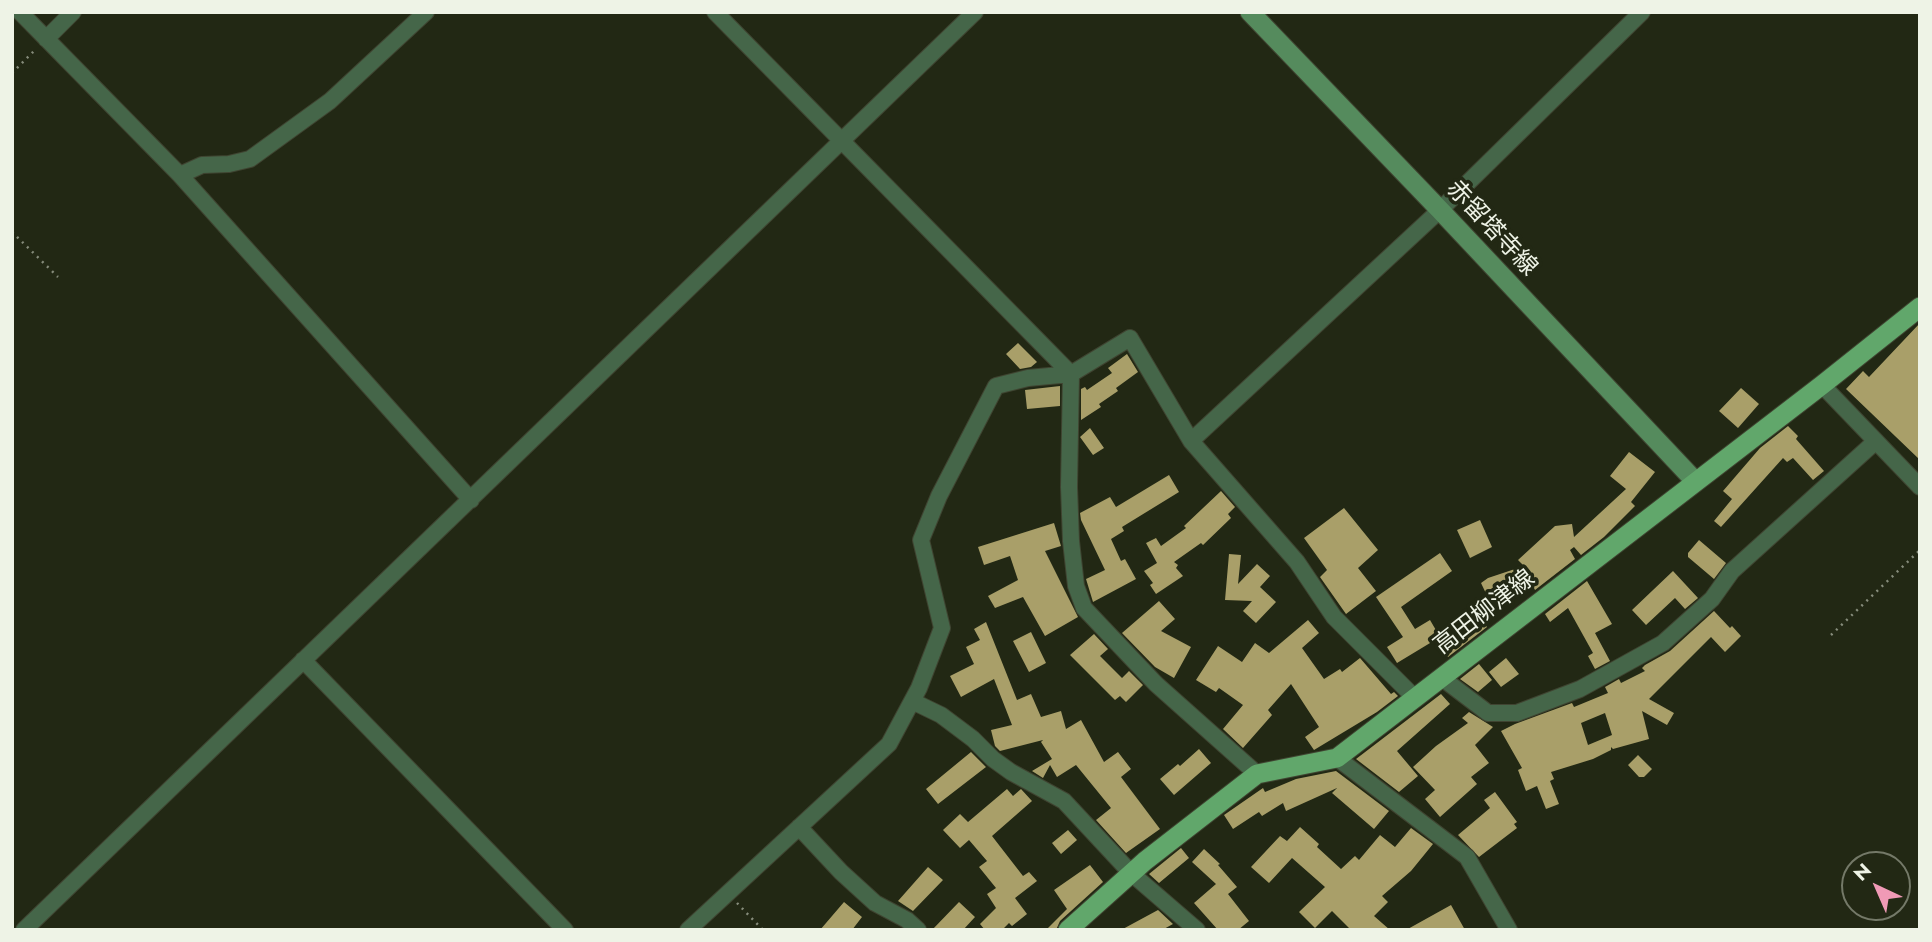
<!DOCTYPE html>
<meta charset="utf-8">
<style>
body{margin:0}
#map{position:relative;width:1932px;height:942px;overflow:hidden;background:#222814;font-family:Jost,sans-serif}
canvas{display:block}
.frame{position:absolute;inset:0;border:14px solid #eef3e6;pointer-events:none}
.north{position:absolute;left:1841px;top:851px;width:70px;height:70px;box-sizing:border-box;background:#222814;border:2px solid #747968;border-radius:50%;rotate:316deg;font-size:19px;font-weight:700;line-height:28px;text-align:center;color:#eef3e6}
.north::after{content:'';display:block;margin:auto;width:24px;height:32px;background:#f09ab6;clip-path:polygon(50% 0,100% 100%,50% 72%,0 100%)}
</style>
<div id="map">
<canvas width="1932" height="942"></canvas>
<div class="frame"></div>
<div class="north">N</div>
</div>
<script>
const c = document.querySelector('canvas').getContext('2d');
c.lineJoin = 'round';
function fillPath(path, color) {
  c.fillStyle = color;
  c.fill(path, 'evenodd');
}
function shape(rows) {
  const path = new Path2D();
  for (const r of rows) {
    path.moveTo(r[0], r[1]);
    for (let i = 2; i < r.length; i += 2) path.lineTo(r[i], r[i + 1]);
  }
  return path;
}
function trace(path, color, width, dash) {
  c.strokeStyle = color;
  c.lineWidth = width;
  c.lineCap = dash ? 'butt' : 'round';
  c.setLineDash(dash || []);
  c.stroke(path);
}
function label(font, color, halo, rows, align = 'center') {
  c.font = font + ' Jost,"Noto Sans JP",sans-serif';
  c.lineWidth = 7;
  c.setLineDash([]);
  c.textBaseline = 'middle';
  c.strokeStyle = halo;
  c.fillStyle = color;
  for (const [text, x, y, turn = 0] of rows) {
    c.save();
    c.translate(x, y);
    c.rotate((+turn || 0) * Math.PI / 180);
    c.textAlign = isNaN(turn) ? turn : align;
    if (halo) c.strokeText(text, 0, 0);
    c.fillText(text, 0, 0);
    c.restore();
  }
}
fillPath(shape([
 [1920,323,1920,460,1846,389,1863,371,1869,377],
 [1018,343,1037,362,1031,367,1020,369,1006,354],
 [1127,354,1138,372,1116,388,1118,391,1099,404,1101,407,1081,420,1081,389,1085,387,1087,390,1112,373,1108,368],
 [1060,386,1060,406,1027,409,1025,390],
 [1741,388,1759,404,1738,428,1719,411],
 [1788,426,1798,436,1796,439,1824,471,1813,480,1793,458,1787,462,1783,458,1721,527,1714,521,1732,499,1723,491,1760,448],
 [1090,428,1104,448,1093,455,1080,437],
 [1629,452,1655,472,1631,502,1635,506,1604,537,1581,555,1574,547,1570,550,1575,559,1535,590,1533,586,1499,598,1491,604,1481,583,1488,578,1524,566,1518,560,1555,526,1572,524,1574,537,1626,489,1610,476],
 [1169,475,1179,492,1122,527,1124,531,1111,539,1121,561,1125,559,1136,579,1093,602,1086,579,1105,570,1081,520,1080,513,1110,497,1116,507],
 [1221,491,1235,507,1228,514,1231,518,1203,545,1201,543,1174,562,1178,565,1176,568,1183,576,1156,594,1150,585,1153,583,1144,571,1157,563,1146,543,1156,538,1161,546,1186,528,1184,526],
 [1344,508,1378,550,1358,568,1376,591,1346,614,1320,577,1327,570,1304,538],
 [1480,520,1492,547,1470,558,1457,530],
 [1054,523,1061,546,1045,551,1078,617,1045,636,1023,597,995,608,988,596,1018,580,1010,556,984,565,978,547],
 [1699,540,1726,563,1714,579,1688,557,1688,553],
 [1440,553,1452,571,1401,607,1415,629,1430,620,1440,637,1397,663,1387,647,1403,637,1376,597],
 [1229,554,1241,555,1238,584,1257,564,1270,576,1260,587,1276,602,1256,623,1243,611,1252,601,1225,600],
 [1673,571,1698,598,1685,609,1675,598,1646,625,1632,610],
 [1587,581,1612,624,1595,633,1610,661,1595,669,1588,656,1593,653,1568,608,1550,622,1545,614],
 [1159,601,1175,619,1161,631,1191,647,1174,678,1155,667,1122,633],
 [1714,611,1730,628,1732,626,1741,636,1725,652,1711,637,1649,699,1674,713,1667,725,1642,711,1649,739,1613,749,1611,747,1611,750,1593,759,1551,772,1554,779,1550,781,1559,804,1546,809,1537,786,1526,791,1518,770,1522,768,1501,731,1515,724,1572,703,1574,707,1608,693,1605,687,1619,679,1621,683,1645,671,1642,668,1645,665,1670,651],
 [1605,713,1612,735,1588,745,1581,723],
 [1479,617,1487,627,1448,657,1439,643],
 [1308,620,1319,633,1302,648,1324,679,1340,669,1342,672,1360,658,1391,694,1394,692,1398,696,1377,712,1314,750,1305,737,1319,727,1291,684,1268,710,1272,715,1243,748,1223,729,1243,705,1219,688,1216,692,1196,680,1218,646,1242,662,1255,643,1269,653],
 [986,622,1017,700,1031,694,1041,717,1061,711,1066,729,1081,720,1104,762,1118,752,1131,769,1121,777,1160,829,1126,853,1096,820,1111,808,1076,765,1057,777,1050,765,1043,778,1032,771,1052,759,1041,742,1043,740,1000,751,995,746,991,730,1012,725,994,679,961,697,950,676,974,664,966,647,980,640,974,629],
 [1031,632,1046,663,1029,672,1013,641],
 [1094,634,1108,649,1100,656,1122,678,1129,671,1143,685,1126,702,1120,696,1115,700,1070,655],
 [1506,658,1519,674,1501,687,1489,672],
 [1479,664,1492,680,1478,692,1460,679],
 [1441,694,1450,704,1397,751,1418,776,1399,792,1356,759],
 [1469,712,1493,727,1475,745,1489,763,1471,777,1477,784,1440,817,1425,799,1435,790,1413,767,1436,746,1468,723,1462,718],
 [1199,749,1211,763,1174,795,1160,779,1178,764,1180,766],
 [971,752,986,767,938,804,926,789],
 [1638,755,1652,769,1644,777,1639,777,1628,765],
 [1336,771,1389,811,1374,829,1332,793,1337,788,1286,811,1283,803,1262,816,1259,812,1233,829,1224,815,1263,788,1265,792,1296,779],
 [1007,789,1013,796,1021,789,1032,801,992,836,1023,876,1029,872,1037,881,1015,898,1027,914,1012,926,1009,923,1002,930,985,930,980,924,996,908,987,894,996,888,979,867,987,861,969,840,960,848,943,830,960,814,968,822],
 [1495,792,1517,822,1514,824,1517,828,1479,857,1458,835,1490,808,1484,800],
 [1300,827,1319,844,1317,847,1341,869,1355,856,1359,860,1380,835,1395,847,1411,828,1433,844,1411,871,1382,896,1388,902,1374,916,1390,930,1351,930,1332,911,1315,928,1299,912,1325,887,1292,858,1269,883,1251,867,1280,836,1287,841],
 [1068,830,1077,840,1061,854,1052,843],
 [1181,848,1189,858,1159,883,1149,874],
 [1204,849,1220,864,1218,865,1237,887,1228,894,1249,921,1238,930,1218,930,1194,903,1216,884,1192,862],
 [1090,865,1103,882,1060,921,1056,930,1046,930,1067,909,1054,890],
 [928,867,943,880,913,911,898,901],
 [844,902,862,917,852,930,820,930],
 [959,902,975,917,963,930,932,930],
 [1451,905,1465,930,1406,930],
 [1158,910,1173,924,1162,930,1121,930]
]), '#a99f69');
const minor = shape([
 [20,12,180,175,471,500],
 [715,12,1071,374,1069,487,1071,541,1076,586,1084,608,1156,684,1257,774],
 [46,39,73,12],
 [180,175,202,165,229,164,250,159,330,101,426,12],
 [1822,385,1920,487],
 [1191,441,1440,210,1642,12],
 [303,660,565,930],
 [1442,678,1488,713,1517,713,1580,689,1663,643,1712,599,1732,571,1876,441],
 [912,701,941,715,973,739,993,759,1011,772,1064,801,1131,873,1197,930],
 [1337,758,1467,857,1509,930],
 [799,827,841,872,875,903,907,920,918,930],
 [24,930,975,12],
 [688,930,889,744,919,688,942,628,921,540,939,496,996,386,1028,378,1071,374,1130,338,1191,441,1297,562,1334,617,1415,698]
]);
const secondary = shape([
 [1250,12,1440,210,1695,481]
]);
const primary = shape([
 [1068,930,1145,861,1257,774,1337,758,1822,385,1920,307]
]);
trace(minor, '#3f4431', 18);
trace(secondary, '#3f4431', 21);
trace(primary, '#3f4431', 21);
trace(shape([
 [12,73,36,49],
 [12,232,58,277],
 [1831,635,1920,550],
 [737,903,763,930]
]), '#868c7b', 2.5, [2, 5]);
trace(minor, '#456649', 16);
trace(secondary, '#558b5d', 19);
trace(primary, '#61a76b', 19);
label('24px', '#eef3e6', '#222814', [
 ["赤留塔寺線",1491,229,47],
 ["高田柳津線",1485,613,-38]
]);
</script>
